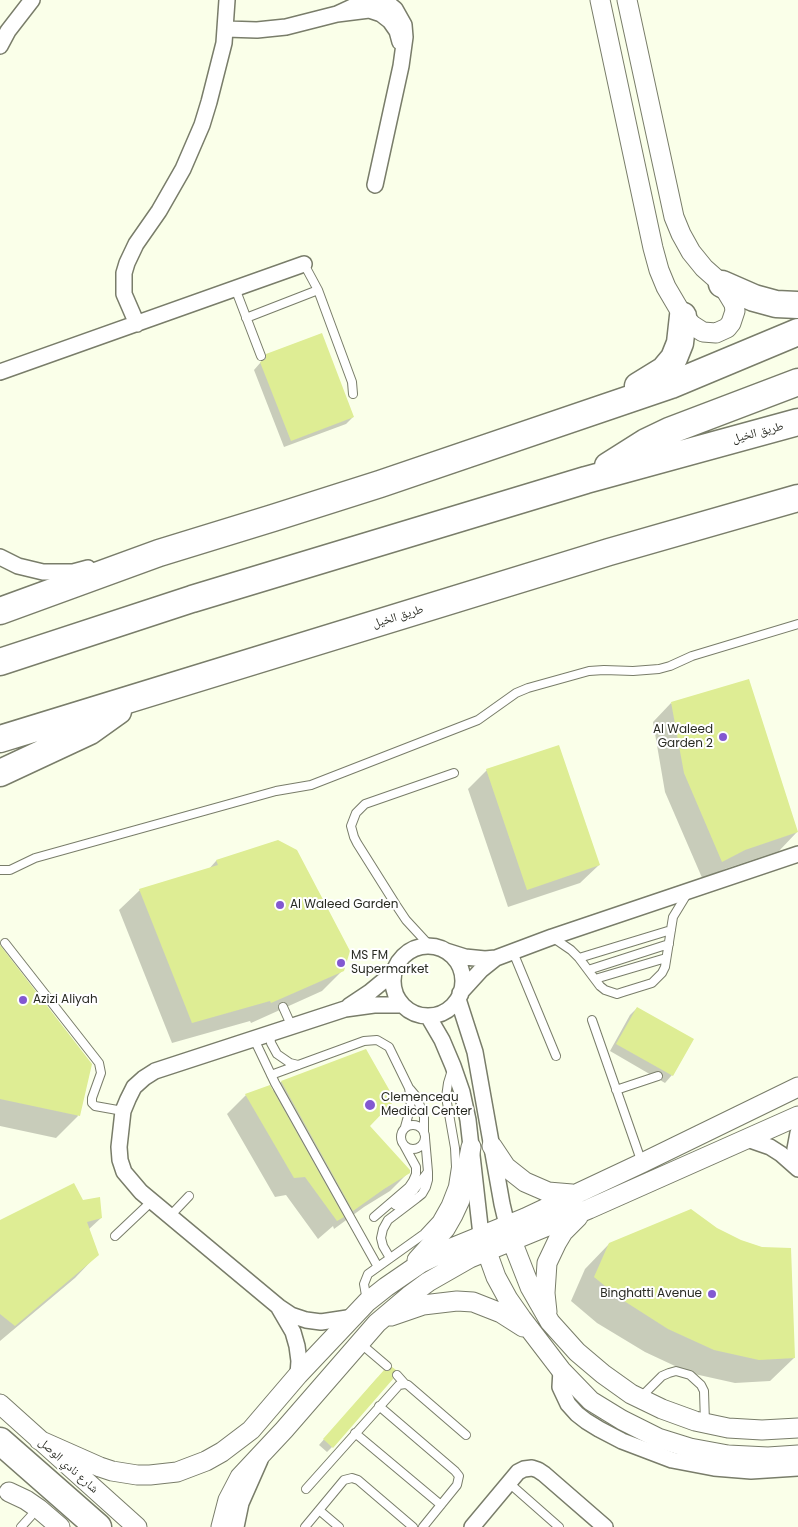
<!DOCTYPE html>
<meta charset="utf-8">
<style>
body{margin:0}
canvas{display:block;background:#faffe9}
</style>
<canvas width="798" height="1527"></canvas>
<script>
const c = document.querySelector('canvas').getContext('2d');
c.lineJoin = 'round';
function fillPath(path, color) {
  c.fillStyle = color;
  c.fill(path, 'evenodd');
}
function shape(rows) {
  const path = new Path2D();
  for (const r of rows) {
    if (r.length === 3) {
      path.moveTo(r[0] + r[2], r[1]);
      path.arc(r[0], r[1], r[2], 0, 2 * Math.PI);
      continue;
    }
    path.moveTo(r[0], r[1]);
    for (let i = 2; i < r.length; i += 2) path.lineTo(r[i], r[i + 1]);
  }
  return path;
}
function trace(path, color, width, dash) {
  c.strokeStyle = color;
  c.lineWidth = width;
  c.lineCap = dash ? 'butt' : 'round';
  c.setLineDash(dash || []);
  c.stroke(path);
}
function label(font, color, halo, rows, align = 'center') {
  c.font = font + ' Poppins,"Noto Naskh Arabic",sans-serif';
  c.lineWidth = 4;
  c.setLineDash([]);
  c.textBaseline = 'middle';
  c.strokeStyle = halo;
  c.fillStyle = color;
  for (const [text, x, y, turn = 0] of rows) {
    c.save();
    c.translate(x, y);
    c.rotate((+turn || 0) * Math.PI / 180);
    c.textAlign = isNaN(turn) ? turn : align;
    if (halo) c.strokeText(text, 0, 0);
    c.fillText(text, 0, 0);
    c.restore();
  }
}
fillPath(shape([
 [267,355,353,417,346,424,284,447,254,370],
 [671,703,797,832,779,851,725,869,703,880,665,792,653,722],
 [487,770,599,865,580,883,508,907,468,789],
 [277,841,342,971,322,991,251,1023,250,1021,172,1043,119,910,140,890,208,870,216,861],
 [0,948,78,1116,56,1138,0,1126],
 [637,1008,692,1039,672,1075,665,1083,610,1051,630,1015],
 [366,1051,369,1126,409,1172,390,1191,364,1207,334,1229,333,1226,318,1239,286,1195,275,1197,227,1114,246,1095,269,1087,272,1092,281,1082],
 [82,1201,101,1218,88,1230,97,1255,75,1278,0,1341,0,1221],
 [609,1244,794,1358,770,1381,735,1383,690,1373,645,1352,597,1323,571,1301,585,1269],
 [378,1377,332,1447,327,1452,319,1445]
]), '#0003');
fillPath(shape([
 [322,333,354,417,291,441,260,362,266,359,266,354],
 [749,679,798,832,745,850,722,862,684,773,671,702],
 [559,745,600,865,527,890,486,769],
 [278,840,297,850,350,951,344,971,271,1003,270,1001,192,1023,139,889,218,865,216,860],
 [0,945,92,1064,80,1116,0,1099],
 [637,1007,694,1039,673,1076,616,1044],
 [366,1049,395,1100,370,1126,410,1170,410,1173,384,1189,353,1211,281,1081],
 [270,1085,344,1217,337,1221,305,1177,294,1178,245,1094],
 [74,1183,83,1200,100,1197,102,1218,87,1222,99,1255,15,1326,0,1314,0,1220],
 [691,1209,717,1228,741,1240,762,1247,791,1248,795,1358,759,1360,714,1350,668,1329,621,1299,594,1277,609,1243],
 [392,1367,396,1370,392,1374,393,1379,333,1448,323,1439,384,1370,389,1371]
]), '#deed94');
const service = shape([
 [304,264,318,290,352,382,353,394],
 [235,288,261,356],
 [246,318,318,290],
 [0,870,10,870,35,858,276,791,311,785,478,720,516,693,528,688,589,671,604,670,633,671,659,669,670,666,692,656,798,624],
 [552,937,571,950,579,958,600,986,605,990,617,994,623,992,652,983,662,973,665,967,673,917,687,894],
 [5,943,99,1063,101,1073,92,1098,92,1103,95,1106,123,1111],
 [430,946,406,920,396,905,357,843,354,837,351,826,356,813,365,804,454,773],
 [513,952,556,1056],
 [579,958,671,930],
 [588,970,669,944],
 [595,979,666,958],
 [283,1007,292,1027],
 [592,1020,642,1163],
 [270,1034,271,1043,277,1054,290,1063,298,1065],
 [254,1039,275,1083,378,1267],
 [271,1075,364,1041,377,1040,389,1047,409,1088,411,1100,410,1109,405,1127],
 [410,1089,415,1095,422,1110,424,1117,424,1133],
 [616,1090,658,1076],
 [413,1137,12],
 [395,1205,414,1190,427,1173],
 [170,1216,189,1196],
 [374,1217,409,1187,413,1181,416,1174,416,1167,404,1145],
 [115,1236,152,1201],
 [390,1258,383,1246,381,1238,383,1229,388,1220,417,1198,422,1194,426,1187,428,1180,428,1172,425,1138],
 [367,1301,364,1284,368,1274,424,1234,437,1220,446,1204,453,1186,456,1167,455,1148,446,1097,448,1083,452,1070],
 [360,1343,387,1366],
 [397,1375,405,1384],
 [641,1397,662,1376,669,1373,676,1371,690,1375,701,1385,704,1391,705,1423],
 [379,1406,455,1471,459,1476,457,1485,423,1527],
 [355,1433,441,1505],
 [509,1483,559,1527],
 [306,1489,399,1385,405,1384,408,1385,466,1435],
 [319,1510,339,1527],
 [21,1527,31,1516],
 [305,1527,344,1480,352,1478,358,1480,413,1527]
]);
const minor = shape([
 [337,14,363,2,377,0,390,5,395,9,404,25,405,37,401,66,375,185],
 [226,29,257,30,286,27,337,14,369,10,381,14,390,21,397,31,400,42],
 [0,46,8,31,32,0],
 [137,324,124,294,124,273,127,263,136,244,159,211,183,169,202,125,209,102,224,43,227,0],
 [0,372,304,264],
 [0,557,18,566,43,572,73,572,88,568],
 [428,981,35],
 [446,951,465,957,485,959,496,958],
 [460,993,481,970,496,958,552,937,798,854],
 [458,999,475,1052,502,1204,507,1225],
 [349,1006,370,992,393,973],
 [428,1016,442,1040,453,1066,462,1092,468,1120,481,1235],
 [798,1133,795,1149,798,1167],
 [747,1139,770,1147,781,1154,798,1169],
 [279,1308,293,1332,297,1346,299,1361,298,1375],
 [354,1317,321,1322,306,1320,291,1315,279,1307,141,1192,124,1172,120,1160,119,1147,123,1111,128,1099,134,1087,144,1078,155,1071,345,1009,374,1005,402,1005],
 [561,1370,560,1387,568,1404,577,1414,586,1421,599,1429,622,1441,672,1460,714,1468,751,1471,798,1468],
 [236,1527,241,1503,260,1460],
 [472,1527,518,1472,524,1469,532,1468,538,1470,544,1474,605,1527]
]);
const tertiary = shape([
 [600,0,653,248,659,270,666,287,683,316,692,325,703,332,716,333,727,328,731,323,735,311,734,304,722,284,704,268,691,252,681,234,674,217,627,0],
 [492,1146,506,1167,525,1182,548,1192,572,1194],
 [509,1230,512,1241,530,1287,550,1322,577,1352,603,1374,631,1394,662,1409,695,1421,728,1428,762,1430,798,1428],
 [483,1241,496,1277,508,1299,522,1319,561,1370,591,1401,622,1420,658,1438,690,1448,728,1455,768,1457,798,1455],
 [417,1260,445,1229,453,1215,460,1200,464,1184,471,1147],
 [547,1312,545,1293,547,1263,557,1242,563,1232,578,1217],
 [391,1316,423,1305,457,1301,473,1302,501,1313,523,1327],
 [0,1404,137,1527],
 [39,1440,100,1467,112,1471,137,1475,150,1475,177,1472,206,1461,222,1452,251,1430,298,1375,367,1302,386,1287,421,1263,454,1247,525,1218,642,1163,798,1087],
 [9,1492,26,1500,39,1509,60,1527],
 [221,1527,228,1500,240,1477,284,1430,377,1323,409,1296,428,1282,470,1258,589,1209,798,1116]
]);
const motorway = shape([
 [722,284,754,298,776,304,798,305],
 [638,386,664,370,674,358,680,343,683,316],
 [608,466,646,442,669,431,798,382],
 [0,611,159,553,273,518,380,484,671,385,798,332],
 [0,662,192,599,586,480,798,422],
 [0,739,609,552,798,498],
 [0,773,90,731,118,711],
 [0,1441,98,1527]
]);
trace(service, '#797d6a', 10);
trace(minor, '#797d6a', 18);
trace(tertiary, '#797d6a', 21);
trace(motorway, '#797d6a', 29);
trace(service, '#fff', 8);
trace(minor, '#fff', 15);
trace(tertiary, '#fff', 19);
trace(motorway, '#fff', 26);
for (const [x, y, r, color] of [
 [723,737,5,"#8358d1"],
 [280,905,5,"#8358d1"],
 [341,963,5,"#8358d1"],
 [23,1000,5,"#8358d1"],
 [370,1105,6,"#8358d1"],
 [712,1294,5,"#8358d1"]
]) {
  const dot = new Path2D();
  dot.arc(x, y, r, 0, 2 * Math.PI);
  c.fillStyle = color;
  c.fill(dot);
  trace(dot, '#fff', 2);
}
label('12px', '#292b23', '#fff', [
 ["طريق الخيل",758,433,-15],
 ["طريق الخيل",398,617,-17],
 ["شارع نادي الوصل",68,1466,42]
]);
label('12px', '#292b23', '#fff', [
 ["Al Waleed",713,730,"right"],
 ["Garden 2",713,744,"right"],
 ["Al Waleed Garden",290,905],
 ["MS FM",351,956],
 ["Supermarket",351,970],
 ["Azizi Aliyah",33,1000],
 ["Clemenceau",381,1098],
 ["Medical Center",381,1112],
 ["Binghatti Avenue",702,1294,"right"]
], 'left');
</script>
